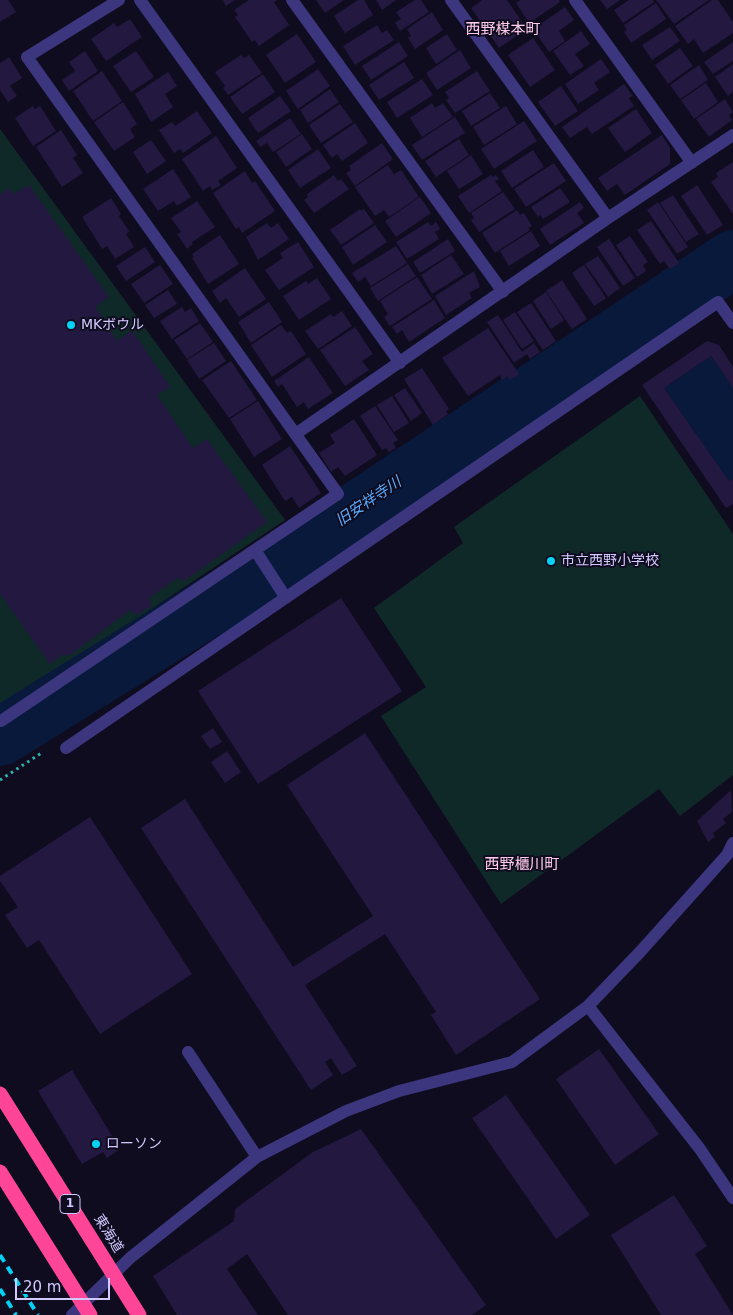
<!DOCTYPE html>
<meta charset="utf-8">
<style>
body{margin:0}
#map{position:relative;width:733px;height:1315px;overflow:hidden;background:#100c1f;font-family:"DejaVu Sans",sans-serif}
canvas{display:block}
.scale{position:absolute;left:15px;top:1278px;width:95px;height:22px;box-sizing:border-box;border:2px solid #d2caff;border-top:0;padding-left:6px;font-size:15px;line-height:18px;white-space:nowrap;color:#d2caff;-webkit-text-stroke:4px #100c1f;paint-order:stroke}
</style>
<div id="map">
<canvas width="733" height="1315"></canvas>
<div class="scale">20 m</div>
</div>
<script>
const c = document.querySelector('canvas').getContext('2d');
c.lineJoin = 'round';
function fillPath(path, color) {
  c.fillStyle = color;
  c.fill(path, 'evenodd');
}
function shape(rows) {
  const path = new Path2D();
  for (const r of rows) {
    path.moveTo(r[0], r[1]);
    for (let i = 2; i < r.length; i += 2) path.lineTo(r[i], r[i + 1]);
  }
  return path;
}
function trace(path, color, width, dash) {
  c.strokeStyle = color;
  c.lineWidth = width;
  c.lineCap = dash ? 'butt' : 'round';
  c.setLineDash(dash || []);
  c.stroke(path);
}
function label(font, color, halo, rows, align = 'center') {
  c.font = font + ' "DejaVu Sans","Noto Sans JP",sans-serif';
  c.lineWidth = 4;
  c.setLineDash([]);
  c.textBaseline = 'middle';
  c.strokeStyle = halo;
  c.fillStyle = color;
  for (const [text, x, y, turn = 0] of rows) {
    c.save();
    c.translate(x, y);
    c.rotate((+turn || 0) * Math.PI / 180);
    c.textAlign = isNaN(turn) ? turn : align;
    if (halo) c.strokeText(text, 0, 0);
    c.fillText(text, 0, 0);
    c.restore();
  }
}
fillPath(shape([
 [0,129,285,520,0,710],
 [640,396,733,534,733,775,680,816,659,789,501,904,381,716,426,687,374,608,463,543,454,527]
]), '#0f2929');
fillPath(shape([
 [711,356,733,388,733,479,729,481,664,388]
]), '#08193c');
trace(shape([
 [0,737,250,582,733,259]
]), '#08193c', 58);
fillPath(shape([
 [0,0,8,0,16,12,0,22],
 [223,0,235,0,226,6],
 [249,0,278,0,274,2,289,25,259,46,255,40,252,42,235,17,238,15,234,10],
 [316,0,344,0,325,13],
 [358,0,364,0,373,15,345,33,334,16],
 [376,0,396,0,382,10],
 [415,0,421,0,429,12,400,31,395,23,401,19,396,12],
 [482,0,507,0,527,29,499,48,471,8],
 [520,0,559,0,560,2,529,23,516,3],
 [600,0,620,0,607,9],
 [629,0,653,0,654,2,623,23,614,10],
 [656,0,709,0,674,24],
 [712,0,718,0,733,22,733,33,703,53,694,39,688,44,675,26],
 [656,3,666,19,631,43,624,32,627,30,624,25],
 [565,7,574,20,559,31,565,41,549,52,533,29],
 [432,12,443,30,415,49,408,38,411,36,407,29],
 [130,19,142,37,106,61,91,39,114,23,117,27],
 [377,25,382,33,387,30,394,40,355,65,343,46],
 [670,27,680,41,652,60,642,45],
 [581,31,590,44,575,54,584,66,570,75,553,51],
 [297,34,316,62,285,83,266,55],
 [447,34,457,50,436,64,426,48],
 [533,38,555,70,530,87,508,55],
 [399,42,408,56,371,80,362,66],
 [733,42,733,61,713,74,704,62],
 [680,48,693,66,668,84,655,65],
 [460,50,471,68,437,90,426,73],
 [85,51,98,71,69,91,62,80,75,71,69,62],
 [136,51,154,77,131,92,113,66],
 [241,55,244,58,249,55,262,73,228,95,223,88,225,86,215,72],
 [9,57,22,78,10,86,17,96,8,102,0,90,0,63],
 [601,59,610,72,594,83,599,90,578,104,565,84],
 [404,62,414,78,379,100,369,85],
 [733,64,733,92,728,96,715,77],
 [699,65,708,80,680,99,670,85],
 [318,69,330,86,298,109,286,91],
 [102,71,122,101,93,121,73,91],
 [477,71,490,91,455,113,446,100,449,98,445,92],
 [168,72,177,86,165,94,173,107,151,122,135,94],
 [263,74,275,92,242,114,230,97],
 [422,79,433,95,397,118,387,102],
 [706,83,718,102,694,119,681,100],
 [624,84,633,96,629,98,634,106,592,134,587,127,570,138,562,127],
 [561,86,578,111,555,126,538,102],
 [330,89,339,102,308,123,300,110],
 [490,93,500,108,471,126,462,111],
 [280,96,291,111,258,133,248,118],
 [725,99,733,112,729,115,732,120,709,137,696,119],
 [123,102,137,124,130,129,135,137,114,151,94,122],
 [432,103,435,108,443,103,453,117,422,137,410,118],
 [340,104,353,122,321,143,309,125],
 [33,106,35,109,40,106,56,131,33,146,15,118],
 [506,106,517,124,484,145,473,127],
 [636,109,652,133,625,152,608,128],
 [197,111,212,133,183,153,180,149,174,153,159,130,172,122,175,126],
 [455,117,465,133,422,160,412,145],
 [290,118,301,134,273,152,267,143,260,147,256,141],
 [524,121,537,141,494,169,481,149],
 [355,123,368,143,342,161,337,154,332,158,323,145],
 [61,130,77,155,73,158,83,173,62,187,36,147],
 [302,134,312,149,286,167,276,152],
 [662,135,670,148,670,164,625,195,617,184,607,191,598,178],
 [216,136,237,168,218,181,221,185,212,190,210,186,203,191,182,159],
 [459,139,469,155,436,177,425,161],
 [151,140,166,161,147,174,133,152],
 [382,143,393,159,355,186,346,173,351,170,349,166],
 [318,149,331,168,300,188,288,170],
 [533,150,544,167,512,188,501,171],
 [471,155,483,174,459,189,447,171],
 [733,162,733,214,711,182,718,177,716,173],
 [554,163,566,181,526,207,514,189],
 [388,165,394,174,401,170,419,197,389,217,384,210,375,216,355,187],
 [173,169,191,197,177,206,174,201,158,211,143,189],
 [245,171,252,183,255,181,275,211,242,233,239,227,236,229,213,193],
 [334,175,338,181,341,179,349,189,314,213,304,200,308,197,307,194],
 [491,175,493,177,496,175,499,179,495,181,502,191,469,213,458,196],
 [29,185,109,297,95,307,117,341,132,330,170,387,157,395,193,448,207,439,267,522,184,581,177,578,149,598,152,606,136,615,130,610,70,655,62,655,50,664,0,594,0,195,9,188,13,194],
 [697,185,723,225,707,235,681,196],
 [560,188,570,202,543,219,540,215,538,217,531,207],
 [503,192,515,209,479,232,471,220,474,218,471,213],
 [673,195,699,234,686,242,660,203],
 [420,197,431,213,396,237,385,221],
 [111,198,121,214,119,216,129,231,126,234,134,247,115,259,107,246,102,249,82,217],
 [197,201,215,227,192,242,193,244,187,249,177,234,181,232,171,218],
 [580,202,584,208,577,213,584,223,550,245,540,229],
 [658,202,688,247,677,254,647,210],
 [360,209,361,211,364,209,374,223,341,245,330,230],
 [517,210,520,215,524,213,532,226,528,228,530,230,495,253,482,233],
 [651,221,679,263,670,269,664,261,660,264,637,230],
 [428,222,431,226,436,222,440,229,435,232,439,239,407,259,396,242],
 [267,223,271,228,278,223,289,239,258,260,246,237],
 [375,225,387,242,353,265,342,247],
 [531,231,540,246,509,266,500,251],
 [220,235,239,264,208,284,192,258,194,257,192,254],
 [630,236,648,262,643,265,646,271,637,277,616,245],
 [448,239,455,251,420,273,413,262],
 [609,239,635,278,623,286,597,247],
 [298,242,314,267,279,290,265,270,283,258,280,253],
 [396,246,407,263,371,286,365,277,358,282,352,273],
 [145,247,155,262,126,281,116,266],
 [451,255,464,274,432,294,421,275],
 [598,256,620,288,608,297,585,264],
 [408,264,416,276,378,301,370,288],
 [160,265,173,284,144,303,131,284],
 [584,265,606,298,594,306,572,273],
 [245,268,266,299,239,317,226,298,220,303,212,291],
 [474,271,480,287,469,293,472,298,446,315,435,296],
 [417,277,432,299,390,326,384,317,388,314,380,301],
 [317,278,331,299,299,320,283,296,306,281,308,284],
 [562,280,587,319,572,329,546,291],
 [168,290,177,304,154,318,145,305],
 [546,292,564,320,551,329,533,301],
 [434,300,445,318,409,342,402,330,397,334,392,327],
 [269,302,282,322,251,343,238,322],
 [531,303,556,341,543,350,517,312],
 [182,307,185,312,191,308,199,321,172,339,160,321],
 [342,311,352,326,318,349,305,331,331,314,333,317],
 [515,312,534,341,522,349,503,320],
 [498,315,522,352,534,343,540,352,530,359,527,354,514,363,487,322],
 [200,323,213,342,187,359,174,340],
 [281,325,287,333,291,331,306,354,272,377,251,345],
 [355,327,373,354,362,361,369,370,345,386,320,350],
 [488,328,519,374,510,380,508,376,502,380,500,375,468,396,442,358],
 [707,341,719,345,733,367,733,388,711,356,664,388,729,481,733,479,733,504,726,508,642,385],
 [214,343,226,361,199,379,187,360],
 [309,357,333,393,308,409,304,402,297,407,282,384,278,387,274,381],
 [231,361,257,400,229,418,202,380],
 [422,368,449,409,446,411,448,414,433,425,404,379],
 [405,388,422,413,411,421,394,395],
 [392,396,409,423,394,432,377,405],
 [258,401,282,439,254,457,230,419],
 [375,406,398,440,393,443,396,448,389,452,386,448,382,450,360,416],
 [354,419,377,455,345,476,338,467,331,472,319,453,335,443,330,435],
 [290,446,321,493,299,508,292,497,285,501,262,465],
 [341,598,402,691,258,784,198,691],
 [213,728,222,742,210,749,201,736],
 [365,733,540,999,456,1055,431,1015,436,1012,385,934,305,985,357,1066,342,1075,331,1058,325,1062,333,1075,311,1090,141,828,185,799,293,967,373,916,287,785],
 [227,751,241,772,225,783,211,762],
 [731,790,732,812,723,819,726,823,713,833,715,837,708,842,697,821],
 [90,817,192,974,100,1034,39,940,27,948,5,915,18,907,0,881,0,876],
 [599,1049,659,1134,615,1165,556,1079],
 [72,1070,120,1149,107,1158,103,1152,82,1164,38,1091],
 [506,1095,590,1215,556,1239,472,1118],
 [361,1129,486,1305,472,1315,288,1315,247,1254,227,1269,258,1315,177,1315,153,1276,234,1221,235,1209,313,1152],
 [674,1195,707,1246,695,1254,733,1315,661,1315,611,1235]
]), '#221840');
trace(shape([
 [0,780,43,752]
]), '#2cb1ae', 3, [2.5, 4]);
trace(shape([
 [140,0,400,363],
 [292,0,503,292],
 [451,0,608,218],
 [575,0,692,163],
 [297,433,608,218,733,135],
 [255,550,286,598],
 [1,721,338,494,27,57,119,0],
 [66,748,718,302,733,323],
 [588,1006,700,1149,733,1198],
 [188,1052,257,1157],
 [72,1315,130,1258,257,1157,346,1111,399,1091,512,1062,588,1006,640,952,727,855,733,843]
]), '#3c367f', 12);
trace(shape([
 [0,1094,139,1315],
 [0,1172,90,1315]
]), '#ff4597', 15);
trace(shape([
 [0,1255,38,1315],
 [0,1289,16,1315]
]), '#00d3f5', 4, [8, 6]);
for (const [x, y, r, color] of [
 [71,325,5,"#00d3f5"],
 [551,561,5,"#00d3f5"],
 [96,1144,5,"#00d3f5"]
]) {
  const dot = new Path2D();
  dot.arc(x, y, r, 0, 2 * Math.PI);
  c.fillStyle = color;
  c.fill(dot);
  trace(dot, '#100c1f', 2);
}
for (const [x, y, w] of [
 [70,1204,20]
]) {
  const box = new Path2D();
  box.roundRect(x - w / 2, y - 9.5, w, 19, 4);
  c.fillStyle = '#100c1f';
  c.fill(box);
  trace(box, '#d2caff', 1);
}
label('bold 12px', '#d2caff', null, [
 ["1",70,1204]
]);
label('14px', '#d2caff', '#100c1f', [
 ["MKボウル",81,325],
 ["市立西野小学校",561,561],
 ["ローソン",106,1144]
], 'left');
label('14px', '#d2caff', '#100c1f', [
 ["東海道",108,1234,58]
]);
label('15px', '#ffccea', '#100c1f', [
 ["西野楳本町",503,30],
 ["西野櫃川町",522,865]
]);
label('italic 15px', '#58abff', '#100c1f', [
 ["旧安祥寺川",369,502,-34]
]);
</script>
